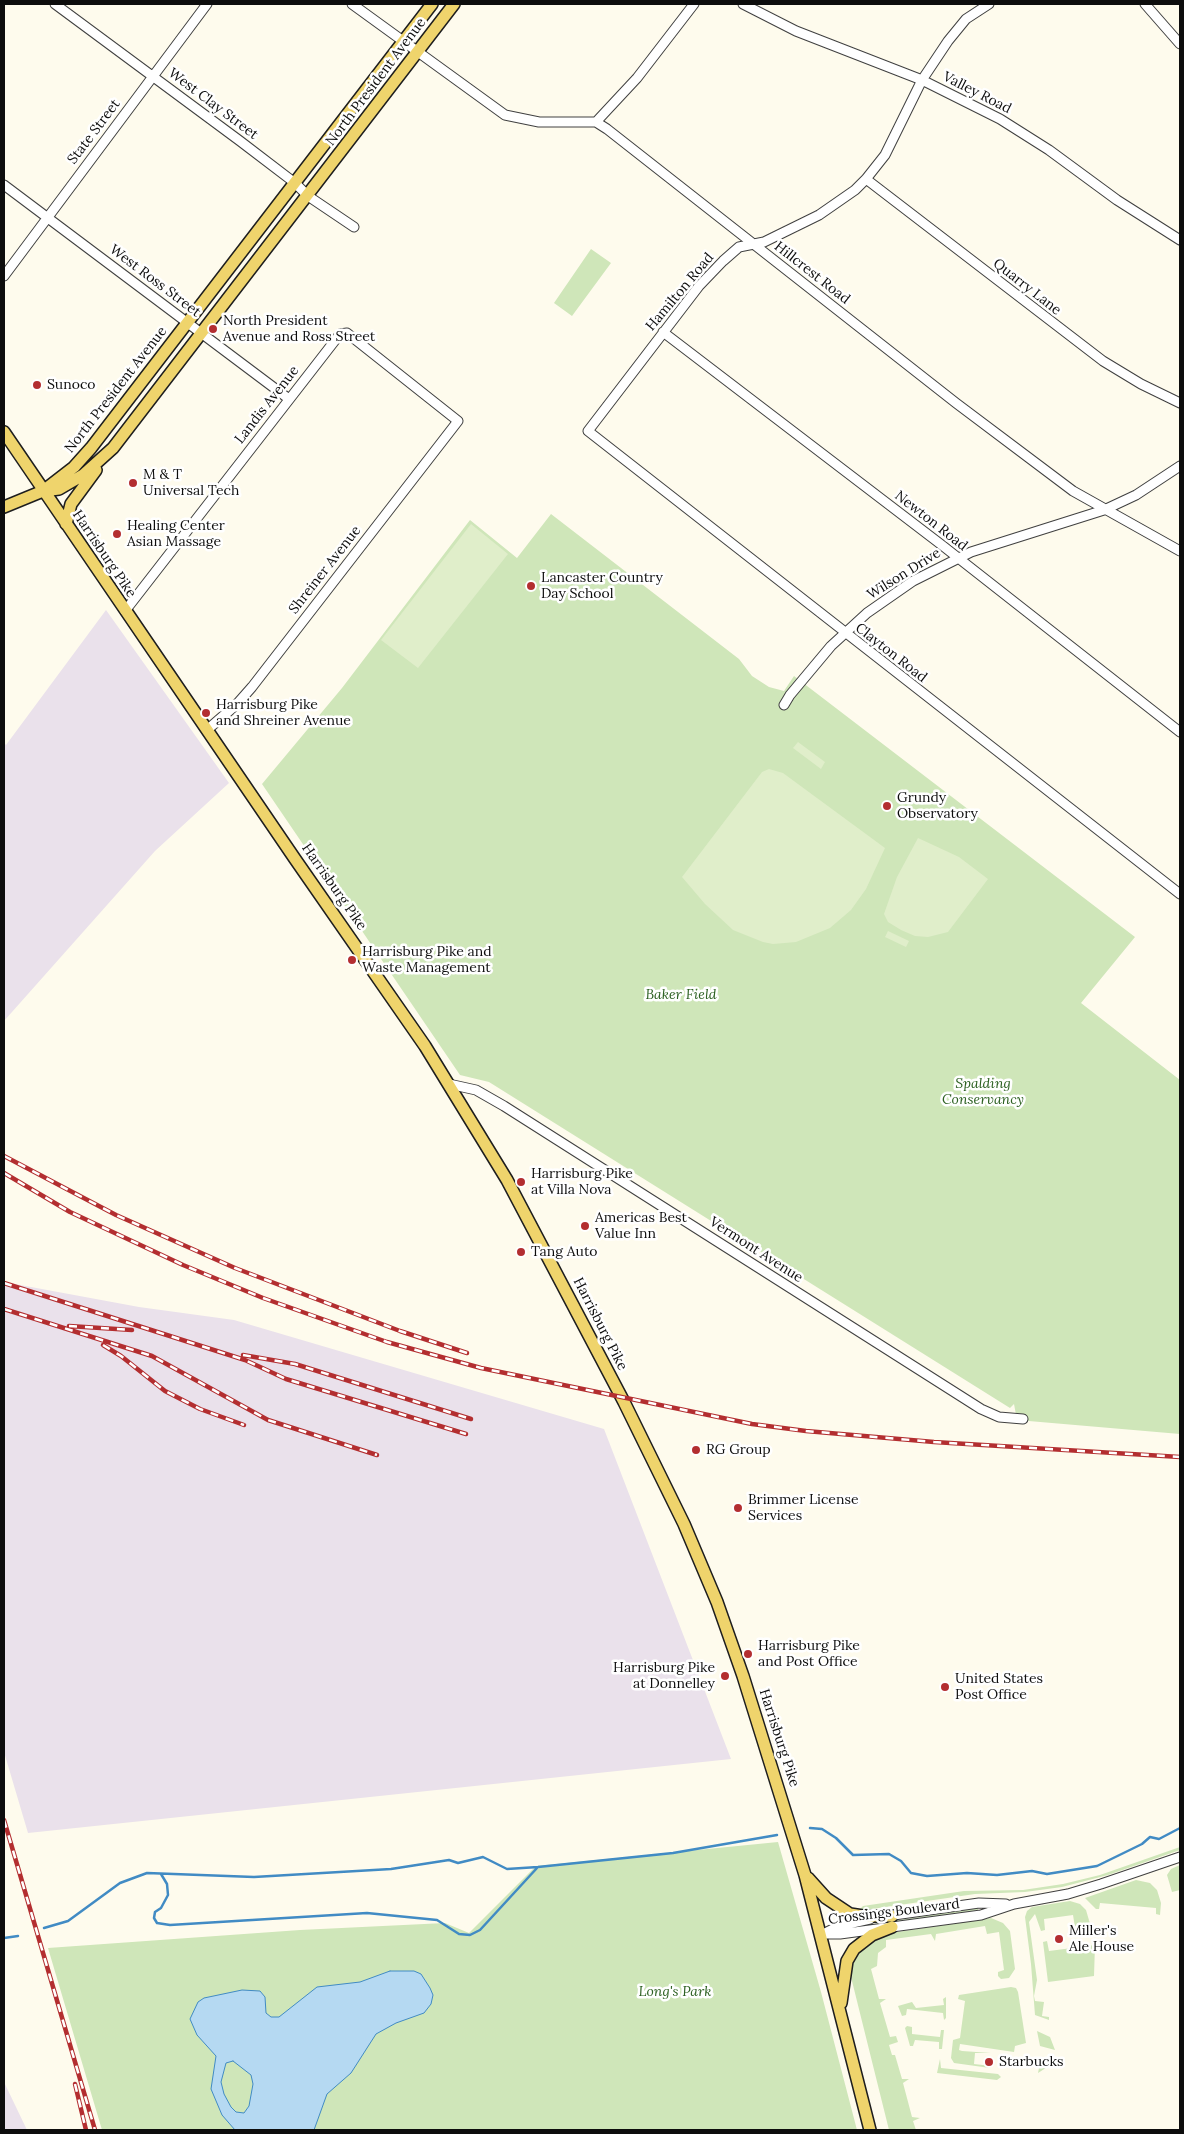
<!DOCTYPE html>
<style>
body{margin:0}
#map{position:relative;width:1184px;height:2134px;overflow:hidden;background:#fefbed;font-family:Lora,serif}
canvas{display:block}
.frame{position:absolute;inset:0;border:5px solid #0d0d0d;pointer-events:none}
</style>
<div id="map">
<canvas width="1184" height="2134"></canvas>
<div class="frame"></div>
</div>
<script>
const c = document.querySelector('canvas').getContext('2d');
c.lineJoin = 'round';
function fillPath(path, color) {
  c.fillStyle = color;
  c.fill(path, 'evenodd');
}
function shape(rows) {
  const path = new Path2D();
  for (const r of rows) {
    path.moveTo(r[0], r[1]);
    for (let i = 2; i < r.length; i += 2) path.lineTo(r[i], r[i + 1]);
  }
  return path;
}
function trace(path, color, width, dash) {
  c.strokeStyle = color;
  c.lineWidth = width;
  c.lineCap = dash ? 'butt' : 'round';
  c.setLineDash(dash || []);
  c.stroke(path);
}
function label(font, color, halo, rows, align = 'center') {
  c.font = font + ' Lora,serif';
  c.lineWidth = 5;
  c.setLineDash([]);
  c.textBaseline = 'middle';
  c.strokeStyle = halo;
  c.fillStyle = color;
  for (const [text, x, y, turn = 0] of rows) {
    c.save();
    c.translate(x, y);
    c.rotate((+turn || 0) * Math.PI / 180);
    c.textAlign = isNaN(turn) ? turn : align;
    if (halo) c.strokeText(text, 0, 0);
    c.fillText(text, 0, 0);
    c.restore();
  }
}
fillPath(shape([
 [106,610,229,783,155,851,4,1021,4,743,6,745],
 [4,1282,139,1307,234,1320,604,1429,731,1759,28,1833,4,1752],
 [4,2082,27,2130,4,2130]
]), '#eae1eb');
fillPath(shape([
 [591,249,611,263,572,316,554,303],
 [551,514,739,659,752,676,769,687,784,691,794,676,1135,937,1081,1003,1180,1080,1180,1434,1017,1420,1014,1404,1010,1408,489,1082,460,1075,262,784,342,688,470,520,517,558],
 [778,1842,821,1992,857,2130,102,2130,48,1948,300,1930,445,1923,469,1933,536,1866],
 [1180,1847,1180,1850,1108,1875,1062,1887,1025,1892,975,1894,858,1911,863,1906,964,1891,1023,1890,1063,1884,1100,1875],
 [1180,1865,1180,1890,1172,1892,1167,1875,1171,1869],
 [1136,1880,1150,1883,1157,1890,1161,1903,1160,1915,1156,1914,1156,1908,1100,1903,1099,1909,1096,1909,1085,1898],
 [1070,1901,1080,1904,1086,1910,1093,1934,1090,1931,1076,1933,1073,1915,1044,1919,1045,1930,1041,1931,1035,1914,1029,1922,1037,1980,1034,1996,1035,2001,1044,2002,1042,2016,1049,2017,1049,2020,1035,2015,1031,1964,1025,1917,1027,1911,1032,1907],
 [978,1908,978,1910,853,1928,854,1927],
 [991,1918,1003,1923,1010,1931,1015,1969,1009,1978,1001,1979,998,1976,998,1972,1004,1970,999,1932,987,1934,985,1926,936,1934,935,1941,931,1934,886,1940,886,1947,878,1953,877,1966,871,1969,879,1999,886,1999,880,2003,890,2037,896,2036,898,2042,889,2045,892,2055,895,2055,902,2079,909,2079,903,2083,912,2117,920,2118,913,2121,916,2130,889,2130,851,1977,850,1968,855,1955,878,1937,891,1933],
 [1047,1941,1049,1951,1095,1945,1094,1976,1048,1982,1043,1942],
 [1011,1987,1016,1988,1018,1992,1026,2043,1015,2046,1014,2052,960,2044,959,2050,962,2051,991,2053,975,2053,974,2064,991,2066,990,2068,954,2063,951,2058,953,2040,960,2038,965,2001,958,1999,959,1995],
 [946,1997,946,2018,944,2020,943,2013,907,2009,906,2015,902,2016,898,2006,912,2002,916,2008,944,2005,943,1999],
 [907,2026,912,2027,912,2034,940,2037,941,2030,944,2030,942,2049,939,2049,939,2042,915,2040,913,2046,910,2046,905,2028],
 [1037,2031,1050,2037,1055,2050,1040,2046],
 [1049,2058,1054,2059,1052,2064,1038,2073,1040,2063],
 [940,2059,941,2068,998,2074,1001,2077,997,2080,937,2073]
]), '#cfe6b9');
fillPath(shape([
 [471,524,508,554,418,668,381,640],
 [798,742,825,762,821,769,793,748],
 [769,769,783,773,885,848,866,889,851,910,830,928,796,942,773,944,763,942,733,930,705,904,682,877,762,772],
 [918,838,959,857,988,879,948,932,928,937,915,936,901,930,888,922,884,914,897,877],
 [888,931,909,941,906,947,885,937]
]), '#e0eeca');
const water = shape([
 [390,1971,414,1971,421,1974,430,1988,433,1995,431,2004,424,2013,396,2023,376,2034,351,2073,327,2094,314,2130,235,2130,222,2115,211,2089,216,2056,197,2035,190,2019,198,2002,204,1998,242,1990,260,1991,265,1997,266,2013,271,2017,279,2017,317,1987,360,1982,390,1971],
 [233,2061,251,2075,253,2084,249,2106,244,2113,236,2112,231,2107,224,2094,221,2082,226,2063,233,2061]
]);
fillPath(water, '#b5d9f2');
trace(water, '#418bc4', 1);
trace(shape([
 [810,1828,822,1829,836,1838,853,1855,889,1854,901,1861,911,1873,927,1876,967,1873,997,1875,1032,1871,1047,1874,1097,1866,1142,1844,1150,1837,1159,1839,1180,1828],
 [161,1874,167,1884,168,1895,161,1908,155,1912,154,1918,157,1923,170,1925,367,1913,437,1920,459,1934,470,1935,480,1930,537,1868],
 [44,1928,68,1921,120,1883,147,1873,254,1877,391,1869,449,1860,458,1863,483,1857,507,1869,538,1867,673,1853,777,1835],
 [4,1938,18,1936]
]), '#418bc4', 2.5);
const minor = shape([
 [55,4,240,141,295,183,308,196,354,227],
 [352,4,505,115,539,122,596,122,607,129,956,403,1073,491,1180,551],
 [743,4,796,31,922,80,1000,119,1049,150,1117,200,1180,240],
 [989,4,966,19,948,41,922,80,885,155,866,179,855,190,819,215,764,242,739,247,723,261,699,286,588,431,1180,894],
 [1145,4,1180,44],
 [596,122,637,78,694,4],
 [866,179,1103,361,1141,384,1180,403],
 [4,185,289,399],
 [4,276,207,4],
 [663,332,943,546,1180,732],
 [125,611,340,334,347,333,458,421,252,687,237,704,207,730],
 [784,705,790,695,831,646,867,613,913,581,971,552,1104,510,1136,495,1180,466],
 [449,1084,476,1090,504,1106,981,1409,999,1417,1023,1419],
 [887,1916,979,1903,1006,1904],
 [825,1933,839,1926,870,1919],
 [822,1934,840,1934,981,1915,1014,1904,1068,1894,1101,1884,1180,1857]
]);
const major = shape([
 [4,432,295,859,425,1046,507,1180,624,1402,684,1524,717,1602,743,1676,805,1875,870,2130],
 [43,491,74,467,91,448,432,4],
 [4,507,43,491,59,489,83,475,113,448,454,4],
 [66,524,71,504,96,470],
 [808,1878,826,1898,850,1914,863,1916,892,1916],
 [841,2003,847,1961,854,1949,872,1935,892,1927]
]);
trace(minor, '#404040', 11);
trace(major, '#1e1e1e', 14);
trace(minor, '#fff', 9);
trace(major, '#efd46c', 11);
const rail = shape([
 [4,1156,116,1215,235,1268,400,1331,467,1353],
 [4,1173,70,1212,183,1265,263,1298,387,1342,481,1368,752,1424,806,1431,934,1442,1180,1457],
 [4,1283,245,1360,286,1379,466,1434],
 [4,1309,152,1356,268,1420,377,1455],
 [69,1326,132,1330],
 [103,1345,121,1356,165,1391,200,1409,244,1425],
 [243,1355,295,1364,471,1419],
 [4,1820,95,2130],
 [75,2084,86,2130]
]);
trace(rail, '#b32e30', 4.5);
trace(rail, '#fff', 2.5, [8]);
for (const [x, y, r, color] of [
 [213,329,5,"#b32e30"],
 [37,385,5,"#b32e30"],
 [133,483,5,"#b32e30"],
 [117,534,5,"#b32e30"],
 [531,586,5,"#b32e30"],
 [206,713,5,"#b32e30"],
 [887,806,5,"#b32e30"],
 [352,960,5,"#b32e30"],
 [521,1182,5,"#b32e30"],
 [585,1226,5,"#b32e30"],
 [521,1252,5,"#b32e30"],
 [696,1450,5,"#b32e30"],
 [738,1508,5,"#b32e30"],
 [748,1654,5,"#b32e30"],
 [725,1676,5,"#b32e30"],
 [945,1687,5,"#b32e30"],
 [1059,1939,5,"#b32e30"],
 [989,2062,5,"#b32e30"]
]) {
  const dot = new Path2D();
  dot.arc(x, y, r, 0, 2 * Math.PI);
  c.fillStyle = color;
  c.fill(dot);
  trace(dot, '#fff', 2);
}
label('14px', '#0d0d0d', '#fff', [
 ["North President Avenue",376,82,-53],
 ["Valley Road",977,93,27],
 ["West Clay Street",213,104,37],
 ["State Street",94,132,-53],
 ["Hillcrest Road",812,273,38],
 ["West Ross Street",155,281,37],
 ["Quarry Lane",1027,287,38],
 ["Hamilton Road",680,292,-50],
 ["North President Avenue",116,390,-52],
 ["Landis Avenue",267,405,-52],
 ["Newton Road",931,521,38],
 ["Harrisburg Pike",104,554,56],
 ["Shreiner Avenue",325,570,-52],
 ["Wilson Drive",904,574,-32],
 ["Clayton Road",891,653,38],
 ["Harrisburg Pike",334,887,55],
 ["Vermont Avenue",756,1250,33],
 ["Harrisburg Pike",600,1324,63],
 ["Harrisburg Pike",779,1738,72],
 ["Crossings Boulevard",894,1912,-7]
]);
label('14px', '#0d0d0d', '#fff', [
 ["North President",223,321],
 ["Avenue and Ross Street",223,337],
 ["Sunoco",47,385],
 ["M & T",143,475],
 ["Universal Tech",143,491],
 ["Healing Center",127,526],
 ["Asian Massage",127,542],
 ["Lancaster Country",541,578],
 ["Day School",541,594],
 ["Harrisburg Pike",216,705],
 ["and Shreiner Avenue",216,721],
 ["Grundy",897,798],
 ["Observatory",897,814],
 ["Harrisburg Pike and",362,952],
 ["Waste Management",362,968],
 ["Harrisburg Pike",531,1174],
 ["at Villa Nova",531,1190],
 ["Americas Best",595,1218],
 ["Value Inn",595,1234],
 ["Tang Auto",531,1252],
 ["RG Group",706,1450],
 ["Brimmer License",748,1500],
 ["Services",748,1516],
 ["Harrisburg Pike",758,1646],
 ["and Post Office",758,1662],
 ["Harrisburg Pike",715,1668,"right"],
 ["at Donnelley",715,1684,"right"],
 ["United States",955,1679],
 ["Post Office",955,1695],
 ["Miller's",1069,1931],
 ["Ale House",1069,1947],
 ["Starbucks",999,2062]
], 'left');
label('italic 14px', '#2c6021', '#fff', [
 ["Baker Field",681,995],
 ["Spalding",983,1084],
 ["Conservancy",983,1100],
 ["Long's Park",675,1992]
]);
</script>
